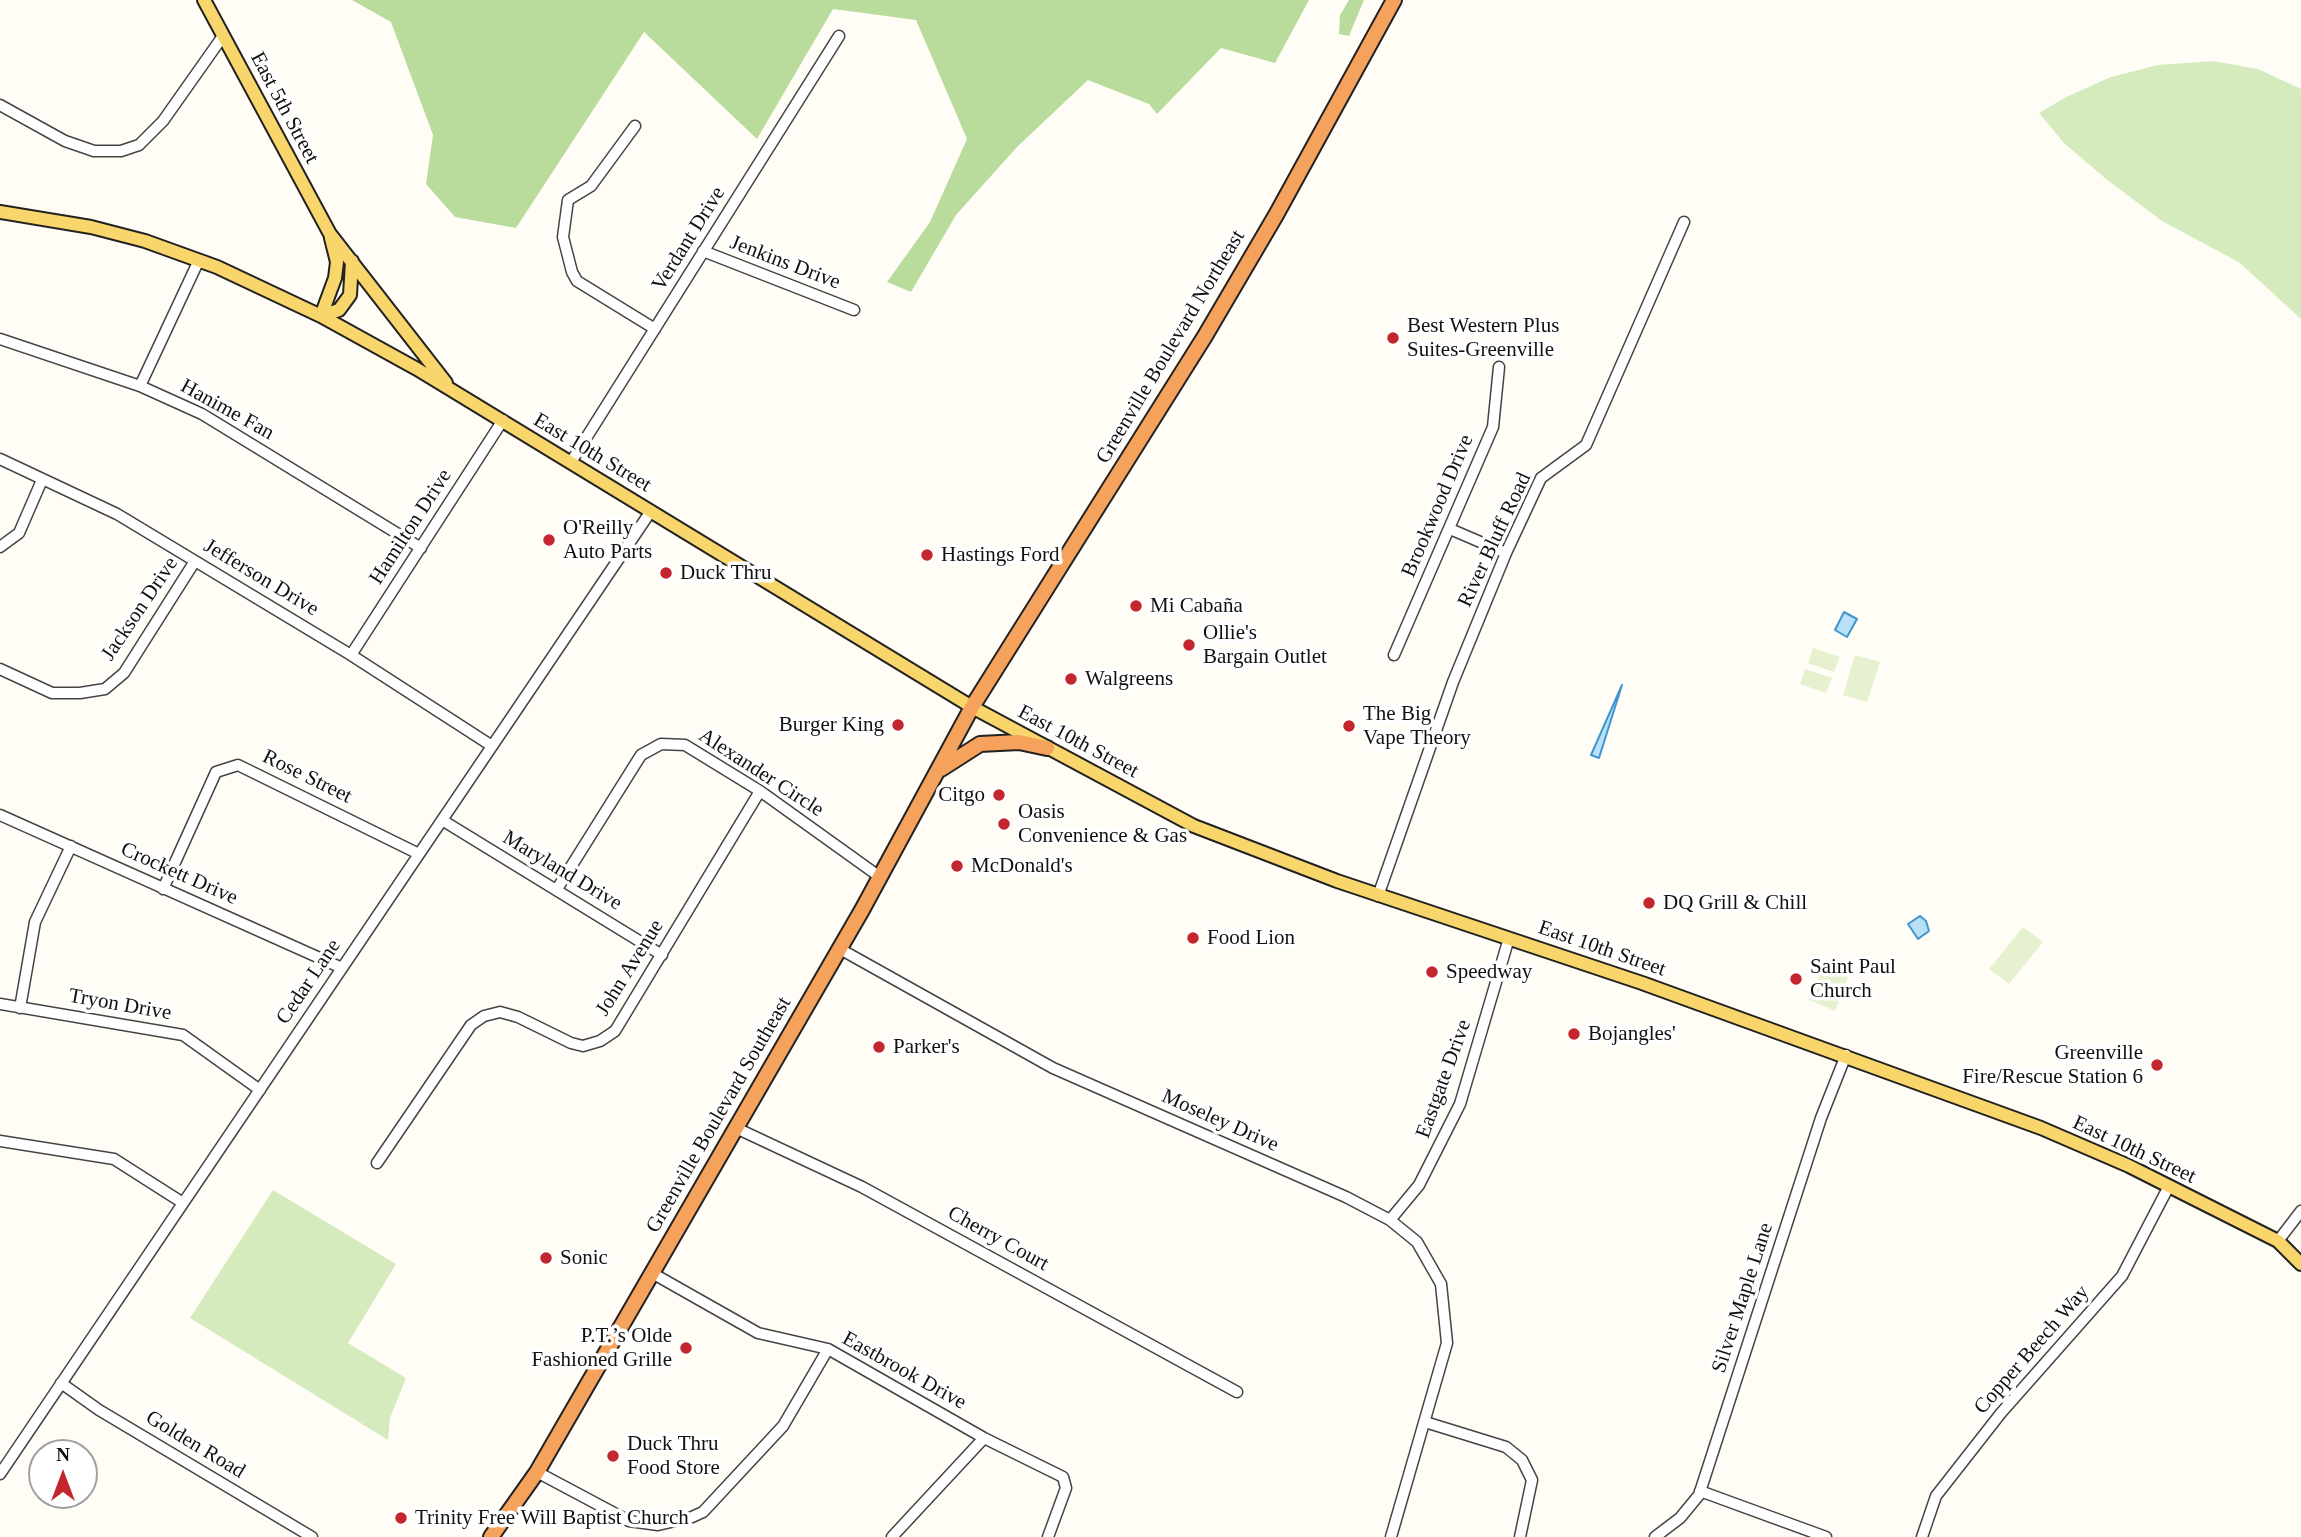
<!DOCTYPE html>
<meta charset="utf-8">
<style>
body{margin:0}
#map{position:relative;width:2301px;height:1537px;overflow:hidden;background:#fffdf5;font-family:Georgia,serif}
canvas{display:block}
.north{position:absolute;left:28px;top:1439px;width:70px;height:70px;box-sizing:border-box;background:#fff;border:2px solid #a0a0a0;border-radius:50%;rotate:0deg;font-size:19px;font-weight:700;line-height:28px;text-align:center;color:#111}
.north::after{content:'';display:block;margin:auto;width:24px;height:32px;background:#c4262e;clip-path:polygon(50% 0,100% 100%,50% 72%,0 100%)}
</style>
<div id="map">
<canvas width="2301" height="1537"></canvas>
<div class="north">N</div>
</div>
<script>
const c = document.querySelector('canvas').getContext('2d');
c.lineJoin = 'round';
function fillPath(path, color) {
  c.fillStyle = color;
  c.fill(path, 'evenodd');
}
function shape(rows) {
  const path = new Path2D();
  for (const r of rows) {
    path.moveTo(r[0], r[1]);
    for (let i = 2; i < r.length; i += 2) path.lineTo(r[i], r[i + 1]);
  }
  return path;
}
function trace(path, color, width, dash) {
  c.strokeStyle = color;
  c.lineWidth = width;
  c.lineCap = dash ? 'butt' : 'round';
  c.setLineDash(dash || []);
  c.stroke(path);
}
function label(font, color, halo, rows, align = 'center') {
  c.font = font + ' Georgia,serif';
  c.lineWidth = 7;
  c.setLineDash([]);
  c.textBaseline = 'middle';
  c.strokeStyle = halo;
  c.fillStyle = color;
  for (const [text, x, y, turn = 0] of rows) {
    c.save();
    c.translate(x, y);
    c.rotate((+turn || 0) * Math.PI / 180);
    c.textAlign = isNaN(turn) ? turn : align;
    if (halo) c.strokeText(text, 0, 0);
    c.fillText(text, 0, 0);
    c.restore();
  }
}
fillPath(shape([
 [2213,61,2258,69,2301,89,2301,319,2240,263,2162,221,2106,179,2064,143,2039,113,2066,97,2111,77,2158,65],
 [273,1190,396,1264,348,1343,406,1378,390,1418,388,1440,190,1318]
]), '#d5ebbd');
fillPath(shape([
 [352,0,1309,0,1275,63,1221,48,1157,114,1149,104,1088,80,1017,147,956,215,911,292,887,282,930,222,967,139,916,20,833,9,757,139,644,32,516,228,455,217,426,184,433,135,391,22],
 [1349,0,1364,0,1349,36,1339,34,1340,15]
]), '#b9dc9c');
fillPath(shape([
 [1813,648,1840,657,1834,672,1808,663],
 [1855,655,1880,662,1867,702,1843,695],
 [1805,669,1832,678,1826,693,1800,684],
 [2023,927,2043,942,2009,984,1989,969],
 [1826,960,1851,969,1835,1011,1809,1000]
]), '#e6f2cf');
const water = shape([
 [1844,612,1857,619,1847,637,1835,630,1844,612],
 [1622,685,1599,758,1591,755,1622,685],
 [1920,916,1926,921,1929,931,1918,939,1908,924,1920,916]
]);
fillPath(water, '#b9e0f7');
trace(water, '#3f96cf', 2);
const minor = shape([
 [0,105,65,141,94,151,121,151,139,145,163,121,223,36],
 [635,126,591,186,568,200,563,237,572,272,577,281,655,329],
 [703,251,854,310],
 [0,339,140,386,202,414,421,548],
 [140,386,199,260],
 [0,459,117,514,351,655,492,746],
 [571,462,839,36],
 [1450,529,1506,553],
 [0,547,19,533,42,480],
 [351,655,503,420],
 [1394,655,1493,427,1499,367],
 [0,669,52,693,80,693,105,689,124,673,195,561],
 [0,815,342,968],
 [442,820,662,955],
 [163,889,216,772,238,765,419,854],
 [557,889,641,755,661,744,685,745,760,791,880,877],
 [1378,896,1453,682,1506,553,1541,478,1586,445,1684,222],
 [840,949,1053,1068,1346,1197,1390,1220,1417,1242,1441,1284,1447,1343,1391,1537],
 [0,1004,183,1035,260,1090],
 [20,1008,35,922,71,846],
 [736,1128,862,1187,1237,1392],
 [0,1141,114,1159,183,1203],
 [377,1163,471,1025,484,1016,500,1012,518,1017,571,1043,583,1046,600,1041,615,1031,760,791],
 [1390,1220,1419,1185,1460,1104,1509,938],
 [2278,1241,2301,1211],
 [652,1273,758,1333,828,1349,984,1438],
 [61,1383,99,1410,312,1537],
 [1425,1422,1506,1447,1522,1460,1532,1480,1520,1537],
 [537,1472,629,1521,658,1525,692,1517,703,1512,783,1426,828,1349],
 [0,1474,651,511],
 [1700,1491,1826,1537],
 [892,1537,984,1438,1063,1477,1066,1488,1048,1537],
 [1655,1537,1680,1518,1699,1495,1821,1118,1846,1055],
 [1922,1537,1936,1496,2001,1413,2122,1276,2169,1186]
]);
const major = shape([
 [204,0,330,234,446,383],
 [0,212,91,227,145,241,217,267,321,316,417,369,972,707,1194,826,1337,881,1642,983,2041,1128,2129,1166,2278,1241,2301,1264],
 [321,316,335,278,337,262,331,238],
 [321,316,339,310,350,295,352,261]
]);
const highway = shape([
 [941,769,980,744,1019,742,1047,748],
 [491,1537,537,1472,563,1427,862,910,972,707,1205,336,1276,215,1394,0]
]);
trace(minor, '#444', 13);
trace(major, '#222', 16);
trace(highway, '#222', 18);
trace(minor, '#fff', 10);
trace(major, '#f9d66b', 12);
trace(highway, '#f5a25d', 14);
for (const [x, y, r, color] of [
 [1393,338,7,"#c4262e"],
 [549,540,7,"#c4262e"],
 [927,555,7,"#c4262e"],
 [666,573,7,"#c4262e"],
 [1136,606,7,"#c4262e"],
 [1189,645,7,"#c4262e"],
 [1071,679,7,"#c4262e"],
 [898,725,7,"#c4262e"],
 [1349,726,7,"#c4262e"],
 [999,795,7,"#c4262e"],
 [1004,824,7,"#c4262e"],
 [957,866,7,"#c4262e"],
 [1649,903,7,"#c4262e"],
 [1193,938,7,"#c4262e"],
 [1432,972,7,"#c4262e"],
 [1796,979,7,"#c4262e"],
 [1574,1034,7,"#c4262e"],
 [879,1047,7,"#c4262e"],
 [2157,1065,7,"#c4262e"],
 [546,1258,7,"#c4262e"],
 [686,1348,7,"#c4262e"],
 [613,1456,7,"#c4262e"],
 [401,1518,7,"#c4262e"]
]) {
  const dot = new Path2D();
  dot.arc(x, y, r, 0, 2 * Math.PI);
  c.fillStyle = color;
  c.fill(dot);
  trace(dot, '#fff', 2.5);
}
label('21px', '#111', '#fff', [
 ["East 5th Street",284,108,62],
 ["Verdant Drive",689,239,-58],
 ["Jenkins Drive",785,263,21],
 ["Greenville Boulevard Northeast",1171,347,-59],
 ["Hanime Fan",227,410,29],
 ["East 10th Street",592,453,31],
 ["Brookwood Drive",1438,506,-67],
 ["Hamilton Drive",411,527,-57],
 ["River Bluff Road",1495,540,-65],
 ["Jefferson Drive",261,578,31],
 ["Jackson Drive",140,609,-56],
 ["East 10th Street",1078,742,28],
 ["Alexander Circle",761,773,33],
 ["Rose Street",307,777,26],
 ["Maryland Drive",562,871,31],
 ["Crockett Drive",179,874,24],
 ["East 10th Street",1602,949,19],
 ["John Avenue",630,968,-58],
 ["Cedar Lane",309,982,-56],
 ["Tryon Drive",120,1005,10],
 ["Eastgate Drive",1444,1079,-70],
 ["Greenville Boulevard Southeast",719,1115,-60],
 ["Moseley Drive",1220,1121,24],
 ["East 10th Street",2134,1150,25],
 ["Cherry Court",998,1239,29],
 ["Silver Maple Lane",1743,1298,-72],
 ["Copper Beech Way",2032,1350,-49],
 ["Eastbrook Drive",904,1371,29],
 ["Golden Road",195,1445,31]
]);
label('21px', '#111', '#fff', [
 ["Best Western Plus",1407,326],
 ["Suites-Greenville",1407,350],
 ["O'Reilly",563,528],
 ["Auto Parts",563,552],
 ["Hastings Ford",941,555],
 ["Duck Thru",680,573],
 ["Mi Cabaña",1150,606],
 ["Ollie's",1203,633],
 ["Bargain Outlet",1203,657],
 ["Walgreens",1085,679],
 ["The Big",1363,714],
 ["Vape Theory",1363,738],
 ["Burger King",884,725,"right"],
 ["Citgo",985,795,"right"],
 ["Oasis",1018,812],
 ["Convenience & Gas",1018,836],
 ["McDonald's",971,866],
 ["DQ Grill & Chill",1663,903],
 ["Food Lion",1207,938],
 ["Saint Paul",1810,967],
 ["Church",1810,991],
 ["Speedway",1446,972],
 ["Bojangles'",1588,1034],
 ["Parker's",893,1047],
 ["Greenville",2143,1053,"right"],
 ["Fire/Rescue Station 6",2143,1077,"right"],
 ["Sonic",560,1258],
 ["P.T.’s Olde",672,1336,"right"],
 ["Fashioned Grille",672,1360,"right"],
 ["Duck Thru",627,1444],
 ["Food Store",627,1468],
 ["Trinity Free Will Baptist Church",415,1518]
], 'left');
</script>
